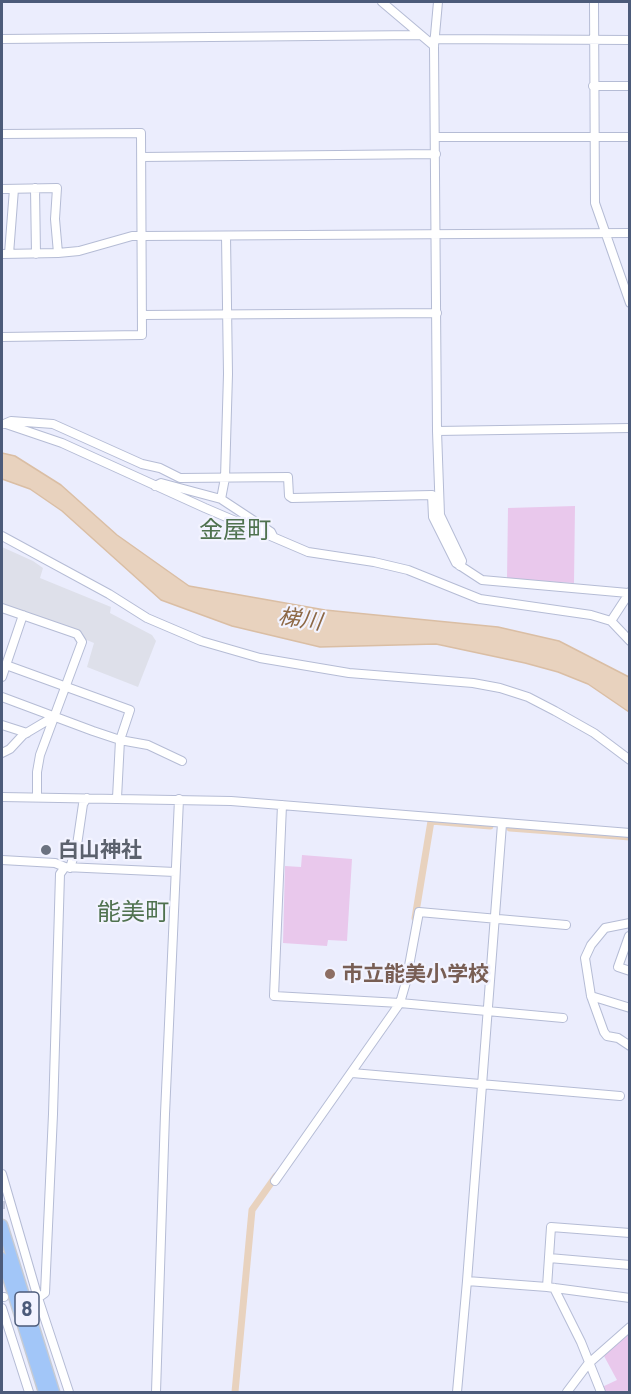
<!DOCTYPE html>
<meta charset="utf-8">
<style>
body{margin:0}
#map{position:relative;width:631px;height:1394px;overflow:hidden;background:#ebedfd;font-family:Barlow,sans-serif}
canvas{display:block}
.frame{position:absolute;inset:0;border:3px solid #4c5b7a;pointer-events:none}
</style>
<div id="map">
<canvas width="631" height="1394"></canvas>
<div class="frame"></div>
</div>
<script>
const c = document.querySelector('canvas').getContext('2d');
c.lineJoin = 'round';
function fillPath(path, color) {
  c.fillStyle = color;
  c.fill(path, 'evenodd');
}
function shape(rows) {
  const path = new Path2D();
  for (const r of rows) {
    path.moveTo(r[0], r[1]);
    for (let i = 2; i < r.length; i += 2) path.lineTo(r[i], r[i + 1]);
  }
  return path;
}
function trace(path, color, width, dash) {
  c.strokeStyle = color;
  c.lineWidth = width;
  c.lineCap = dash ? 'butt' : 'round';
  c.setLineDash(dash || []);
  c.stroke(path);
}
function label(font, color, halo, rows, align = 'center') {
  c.font = font + ' Barlow,"Noto Sans JP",sans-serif';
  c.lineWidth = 4.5;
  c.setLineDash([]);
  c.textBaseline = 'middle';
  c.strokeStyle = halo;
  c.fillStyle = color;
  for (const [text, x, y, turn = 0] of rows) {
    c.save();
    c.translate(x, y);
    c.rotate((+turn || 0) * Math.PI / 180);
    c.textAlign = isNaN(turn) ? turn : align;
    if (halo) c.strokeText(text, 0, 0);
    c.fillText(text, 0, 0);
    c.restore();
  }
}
fillPath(shape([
 [2,547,33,561,43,568,40,578,111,607,110,613,152,635,156,641,138,687,87,667,94,643,2,605]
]), '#dee0ea');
fillPath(shape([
 [575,506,574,583,507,579,508,508],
 [302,855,352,859,347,941,328,940,327,946,283,943,285,866,301,867],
 [629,1333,629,1392,605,1392,602,1387,617,1380,604,1356]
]), '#e9c8ec');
const water = shape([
 [2,453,15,456,61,485,117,535,189,586,325,610,498,627,559,641,629,677,629,712,588,684,558,672,525,663,436,644,320,647,232,626,161,600,62,511,30,489,2,479,2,453]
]);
fillPath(water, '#e8d2be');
trace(water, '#dabea4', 1.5);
trace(shape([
 [510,828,630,837],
 [415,918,431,821,490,826],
 [235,1392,252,1210,276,1176]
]), '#e8d2be', 7);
trace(shape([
 [2,1205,5,1205]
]), '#c3c8dc', 8, [8, 4]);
const minor = shape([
 [382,2,434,46],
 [438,2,434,46,437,431,440,515,462,561,460,566],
 [594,2,595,203,630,303],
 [2,39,420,35],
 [434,39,630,40],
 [593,86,630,86],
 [2,134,141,133,142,335,2,337],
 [435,137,630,137],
 [142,157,436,154],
 [35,188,36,254],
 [2,189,57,188,55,219,58,253],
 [226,236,228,374,225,478,221,499,271,532,273,536],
 [2,254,58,253,79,251,132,236,142,236,630,233],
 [9,254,14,189],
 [142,315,437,313],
 [4,424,11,421,53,424,142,464,160,468,180,478,288,477,289,496,292,498,432,495,433,517,456,563,482,580,628,593],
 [6,424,62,443,205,508,308,552,374,562,408,570,480,599,591,615,611,621,630,641],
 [437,431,630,428],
 [155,486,161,483,221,499],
 [2,536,109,594,147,618,201,641,260,658,349,673,473,683,500,688,528,697,555,711,594,733,630,760],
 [2,608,77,634,82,642,40,755,37,772,37,797],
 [611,621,630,592],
 [6,665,130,710,120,740,117,798],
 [2,677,23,615],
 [2,697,93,731,120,740,148,745,182,761],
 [2,725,27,733],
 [2,753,10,749,23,735,55,716],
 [2,797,231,801,630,833],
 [282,805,274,996,400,1003,563,1018],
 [2,860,55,863,65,867],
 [70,868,77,845,83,804,87,798],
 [630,923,605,928,591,945,585,958,591,996,604,1032,607,1036,618,1038,630,1046],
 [629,936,618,967,630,971],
 [591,996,630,1008],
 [352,1073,620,1096],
 [2,1174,38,1298,32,1298],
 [275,1181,400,1003,406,982,419,912,566,925],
 [549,1258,630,1265],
 [467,1281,502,824],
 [547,1287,551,1227,630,1233],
 [554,1288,581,1342,601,1392],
 [2,1297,4,1297],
 [2,1308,29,1392],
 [69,1392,38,1298,45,1293,53,1114,60,874,65,867,175,872],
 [156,1392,165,1114,179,799],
 [457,1392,467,1281,547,1287,630,1298],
 [567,1392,588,1364,630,1327]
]);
const highway = shape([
 [2,1225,54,1392],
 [2,1258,44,1392]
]);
trace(minor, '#b5bcd5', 10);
trace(highway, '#c6cbd4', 13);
trace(minor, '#fff', 8);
trace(highway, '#a2c6f8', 10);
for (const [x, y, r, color] of [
 [46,850,6,"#6b7280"],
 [330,974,6,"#8d6e63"]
]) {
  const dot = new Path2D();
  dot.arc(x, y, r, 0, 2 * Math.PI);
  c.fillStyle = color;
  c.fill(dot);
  trace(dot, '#f2f3ff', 2);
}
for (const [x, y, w] of [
 [27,1309,24]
]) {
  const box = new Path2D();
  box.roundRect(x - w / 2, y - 17, w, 34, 4.5);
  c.fillStyle = '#f2f3ff';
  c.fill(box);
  trace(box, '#4c5b7a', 1.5);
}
label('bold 20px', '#4c5b7a', null, [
 ["8",27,1309]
]);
label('bold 21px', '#5b616d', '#f2f3ff', [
 ["白山神社",58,850]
], 'left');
label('bold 21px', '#785e54', '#f2f3ff', [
 ["市立能美小学校",342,974]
], 'left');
label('italic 22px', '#8d6845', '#f2f3ff', [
 ["梯川",300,619,8]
]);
label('24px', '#4f724f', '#f2f3ff', [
 ["金屋町",235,530],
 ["能美町",133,912]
]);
</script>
